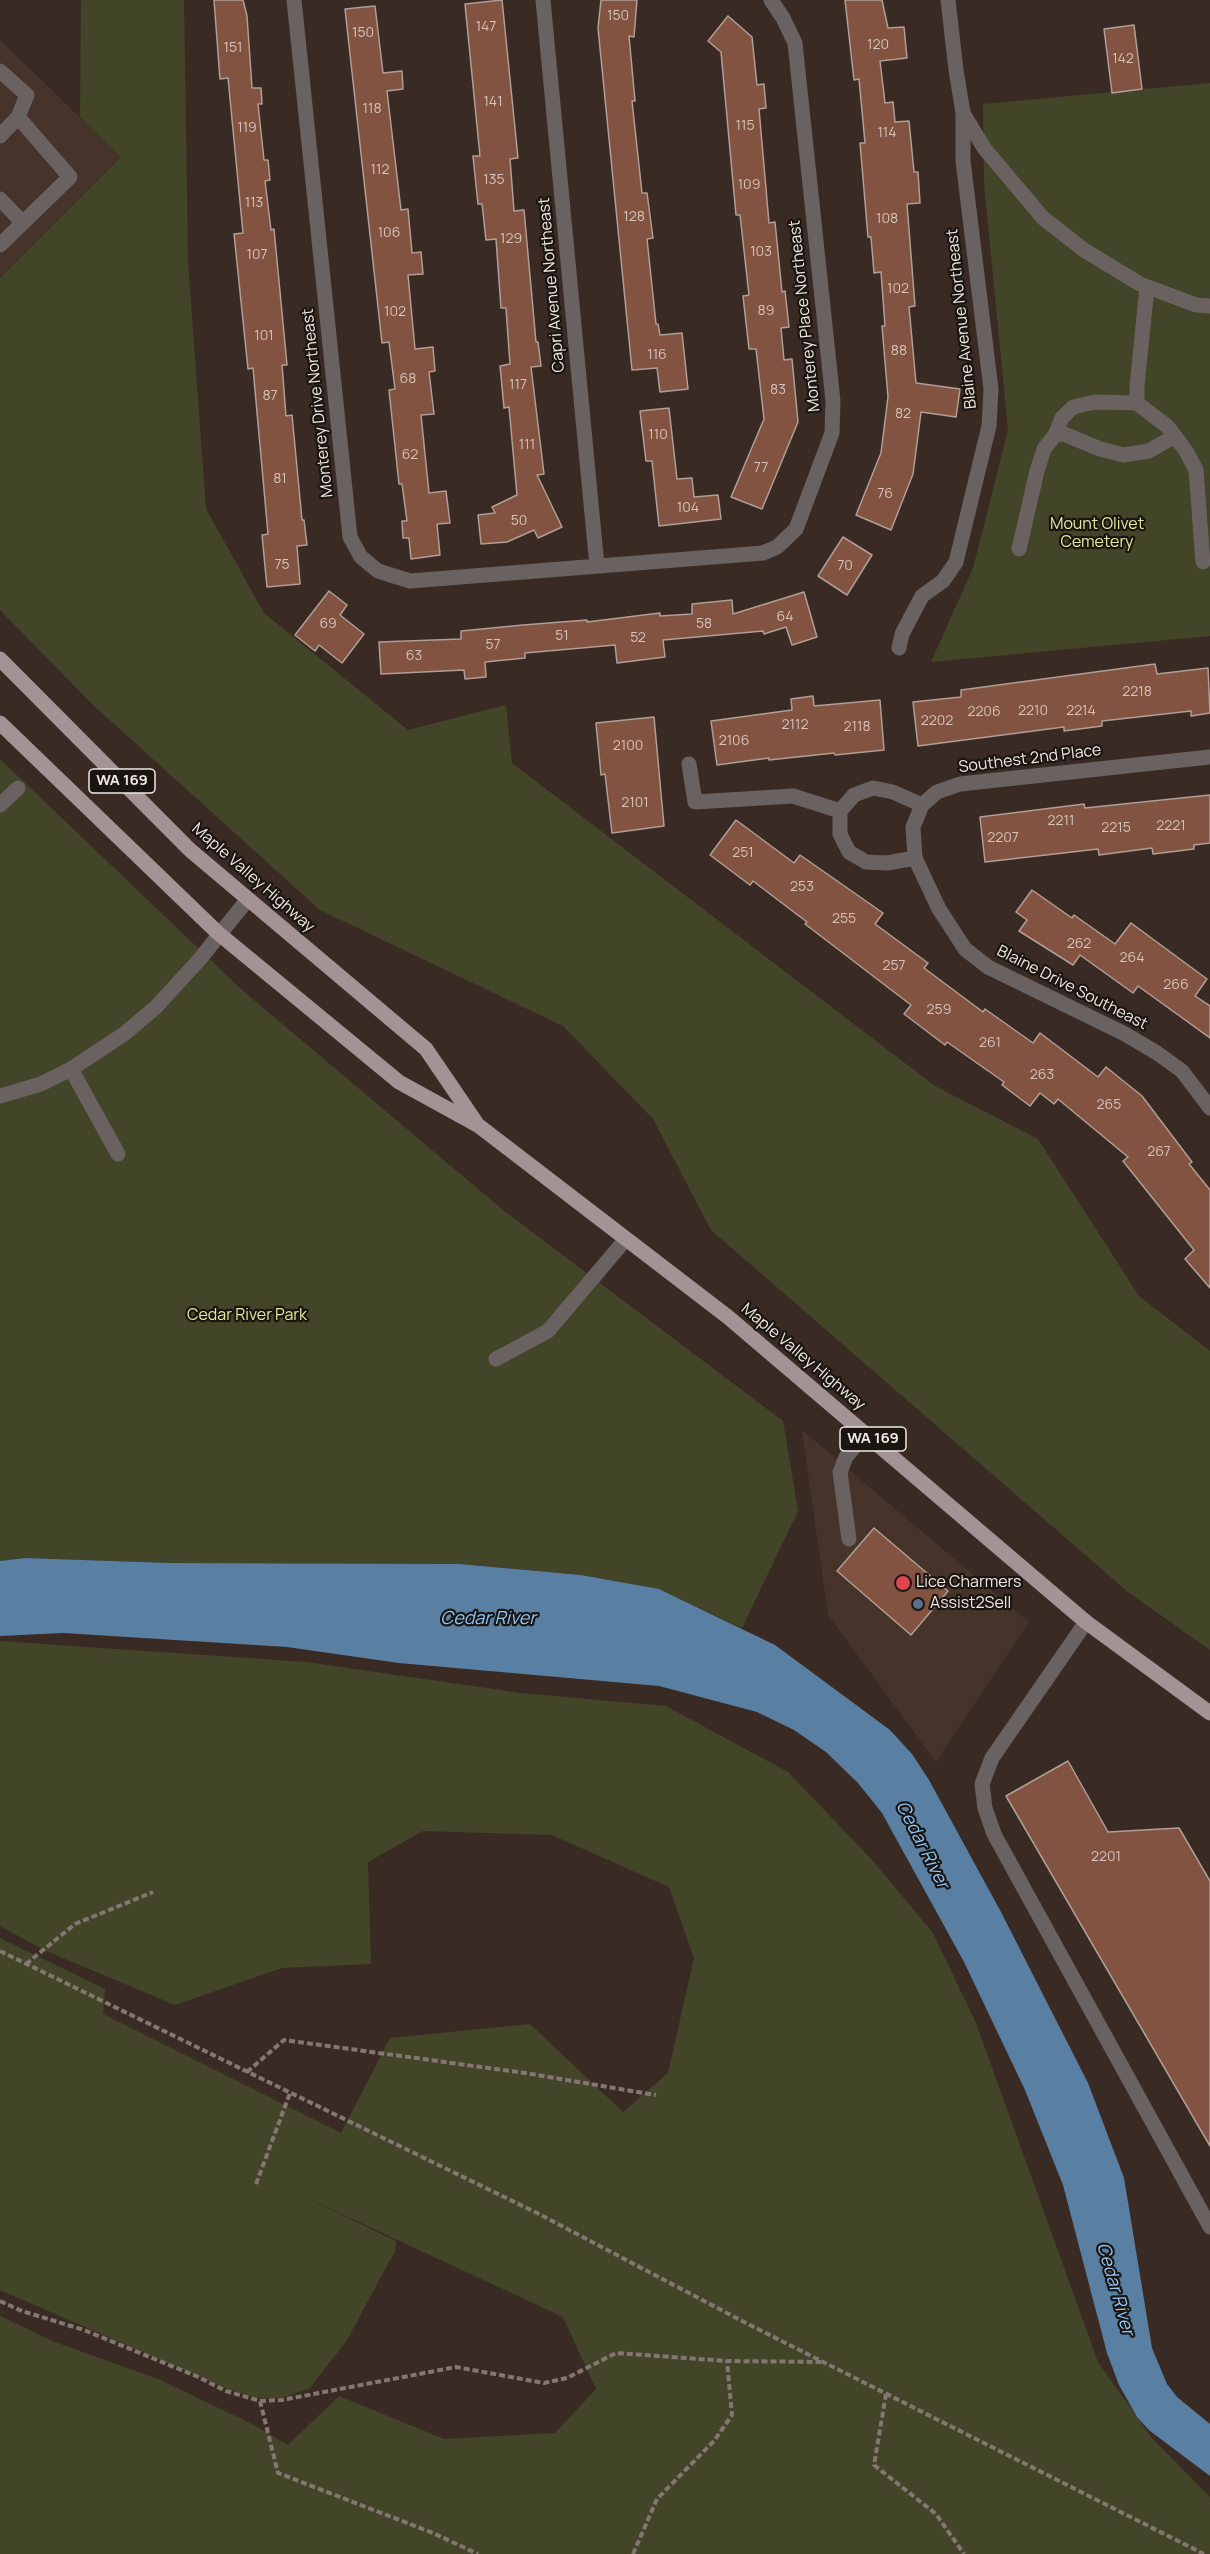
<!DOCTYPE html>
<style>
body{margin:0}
canvas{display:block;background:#392a24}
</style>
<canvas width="1210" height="2554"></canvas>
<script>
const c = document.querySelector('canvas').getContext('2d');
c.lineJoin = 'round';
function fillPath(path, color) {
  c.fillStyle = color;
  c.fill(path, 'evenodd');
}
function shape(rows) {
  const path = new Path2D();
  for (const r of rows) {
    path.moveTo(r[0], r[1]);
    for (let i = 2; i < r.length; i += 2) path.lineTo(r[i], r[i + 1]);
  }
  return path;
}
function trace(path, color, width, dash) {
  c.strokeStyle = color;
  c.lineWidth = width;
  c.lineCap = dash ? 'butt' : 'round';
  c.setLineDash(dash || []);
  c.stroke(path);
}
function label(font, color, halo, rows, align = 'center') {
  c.font = font + ' Manrope,sans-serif';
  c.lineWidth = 4.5;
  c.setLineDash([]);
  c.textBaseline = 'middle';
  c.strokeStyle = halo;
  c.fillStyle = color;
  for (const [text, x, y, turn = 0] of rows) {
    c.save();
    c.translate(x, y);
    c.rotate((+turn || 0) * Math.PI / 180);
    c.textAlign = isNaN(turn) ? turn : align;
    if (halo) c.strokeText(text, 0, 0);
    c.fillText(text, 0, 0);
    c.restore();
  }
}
fillPath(shape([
 [0,40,121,157,0,278],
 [802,1430,1029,1622,936,1762,828,1615]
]), '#46332a');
fillPath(shape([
 [81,0,184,0,188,261,206,509,264,613,408,730,506,705,512,763,935,1086,1038,1139,1139,1296,1210,1351,1210,1650,1128,1592,711,1230,653,1119,563,1026,320,910,92,704,0,610,0,278,121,157,80,117],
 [1210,83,1210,636,931,662,973,568,1008,430,984,184,983,104],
 [0,759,242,990,503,1210,783,1421,798,1511,742,1628,659,1589,581,1575,460,1564,170,1563,25,1558,0,1561],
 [0,1641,306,1662,521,1693,666,1706,788,1772,874,1862,933,1933,976,2023,1098,2362,1152,2438,1210,2497,1210,2554,0,2554,0,2316,55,2342,158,2379,250,2423,288,2445,339,2396,444,2439,555,2433,596,2389,563,2317,303,2196,396,2241,395,2251,347,2340,310,2388,281,2398,257,2398,230,2390,0,2290,0,1938,105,1989,103,2014,341,2133,390,2038,530,2024,623,2112,668,2073,694,1958,669,1887,552,1835,423,1831,368,1862,371,1964,282,1968,175,2005,44,1950,0,1926]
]), '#424527');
fillPath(shape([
 [25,1558,170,1563,460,1564,581,1575,659,1589,775,1645,890,1730,912,1754,929,1780,1001,1912,1088,2083,1124,2178,1152,2348,1167,2384,1177,2397,1210,2424,1210,2476,1150,2431,1137,2417,1119,2385,1107,2353,1063,2185,1025,2090,964,1962,882,1813,858,1783,826,1752,794,1730,757,1712,659,1686,399,1663,287,1647,63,1633,0,1636,0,1561]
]), '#597fa2');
const building = shape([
 [214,0,243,0,247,16,252,88,261,88,262,104,258,104,264,160,268,160,270,180,265,181,271,230,274,229,287,365,282,365,286,416,292,415,302,520,304,520,307,545,297,546,300,584,267,587,262,535,268,534,253,368,248,369,234,234,243,233,228,78,220,79,214,0],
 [502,0,518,158,510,159,514,211,524,210,536,342,538,342,541,366,531,367,544,474,537,475,562,527,538,538,534,530,507,542,481,544,478,515,495,513,492,507,517,495,509,407,504,408,500,366,510,364,506,308,501,308,496,239,486,240,482,204,478,204,473,156,480,156,465,4,502,0],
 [601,0,637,0,634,37,629,36,635,101,632,101,642,193,647,193,653,238,647,239,656,324,658,324,660,335,682,333,688,389,660,392,657,368,632,370,598,28,601,0],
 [845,0,882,0,888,28,904,27,907,58,880,61,885,103,893,102,895,122,909,121,914,172,918,172,920,203,907,204,915,306,909,307,916,383,960,389,956,417,921,412,913,474,891,530,856,515,881,453,888,397,882,326,885,326,881,272,874,273,871,237,868,237,860,143,865,143,859,79,854,80,845,0],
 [375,6,383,73,402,71,403,89,387,91,401,210,408,209,412,253,421,252,423,274,408,275,415,349,433,347,435,371,429,372,434,414,421,415,429,493,446,491,450,523,437,524,440,555,411,559,409,538,403,538,402,521,407,521,402,484,399,484,389,390,395,389,389,342,382,343,345,9,375,6],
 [728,16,752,37,757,85,764,84,766,108,759,109,769,223,775,222,782,292,785,291,789,327,781,328,784,360,792,359,798,422,762,509,731,497,764,419,756,349,749,349,743,296,749,295,740,215,736,215,721,52,708,41,728,16],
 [1134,25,1142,89,1112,93,1104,29,1134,25],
 [669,408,677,479,692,478,694,497,718,495,721,519,659,526,652,461,646,461,640,411,669,408],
 [843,537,872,555,847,595,818,576,843,537],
 [329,591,347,605,340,615,364,634,342,663,319,645,315,651,295,635,329,591],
 [804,592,817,637,792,645,786,627,764,634,763,631,663,640,665,657,617,663,615,645,525,653,525,658,485,662,486,677,465,679,464,670,381,674,379,642,461,639,461,631,523,625,587,620,587,622,660,613,660,616,692,614,692,604,732,600,733,614,804,592],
 [1155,664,1157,674,1208,668,1210,713,1191,716,1191,711,1102,721,1102,726,1064,731,1064,727,918,746,913,702,961,697,961,690,1155,664],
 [813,696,814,706,880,700,884,750,835,755,834,753,769,760,769,758,717,765,711,721,792,710,791,699,813,696],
 [654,717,664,826,612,833,605,774,601,775,596,723,654,717],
 [1210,795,1210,843,1194,845,1194,849,1153,854,1152,848,1099,855,1098,849,985,862,980,817,1084,804,1085,808,1210,795],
 [736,820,794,863,800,855,883,913,875,924,928,963,924,968,983,1012,985,1009,1033,1043,1040,1033,1098,1077,1106,1067,1142,1096,1192,1162,1189,1164,1210,1190,1210,1288,1185,1259,1194,1250,1123,1161,1128,1157,1058,1099,1054,1104,1040,1093,1030,1106,1002,1085,1004,1082,947,1042,945,1045,904,1014,911,1005,805,924,807,922,753,881,750,885,710,855,736,820],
 [1032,890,1072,918,1074,915,1115,944,1131,923,1207,979,1195,996,1210,1006,1210,1038,1138,986,1133,993,1080,955,1073,965,1019,931,1027,920,1016,912,1032,890],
 [874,1528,948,1591,911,1635,837,1571,874,1528],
 [1068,1761,1108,1832,1179,1828,1210,1881,1210,2146,1006,1796,1068,1761]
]);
fillPath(building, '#825340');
trace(building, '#b09e97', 1.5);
trace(shape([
 [0,1951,539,2214,744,2322,1204,2554],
 [26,1964,75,1924,153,1892],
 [247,2072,284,2040,525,2073,656,2095],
 [256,2184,290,2093],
 [0,2301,22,2311,84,2330,196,2376,226,2391,260,2401,282,2400,456,2367,544,2383,567,2378,616,2353,727,2361,821,2362],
 [886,2394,874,2465,936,2514,964,2554],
 [260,2401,278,2473,433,2533,478,2554],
 [633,2554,657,2499,714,2441,732,2415,727,2361]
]), '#847772', 4, [6, 3]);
trace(shape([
 [294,0,350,537,361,557,378,571,410,581,763,553,777,547,796,529,832,433,833,401,795,43,783,18,771,0],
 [543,0,597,566],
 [0,71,27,95,18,117,70,177,0,245],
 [963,113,984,148,1043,218,1084,250,1140,284,1196,305,1210,306],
 [0,136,18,117],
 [0,199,23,223],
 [1147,287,1137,386,1137,403,1168,427,1186,451,1196,470,1203,562],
 [1055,435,1062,418,1073,407,1095,402,1137,403],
 [1019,549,1037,471,1044,449,1055,435,1064,434,1100,449,1124,455,1149,451,1175,436],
 [899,648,902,634,922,596,943,581,956,562,989,426,991,389,963,161,963,113,956,70,948,0],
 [689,764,695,802,793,796,840,811,854,795,873,788,893,792,922,805,937,792,960,784,1210,757],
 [0,805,18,788],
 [922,805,913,827,915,858,939,909,965,949,988,967,1125,1034,1157,1053,1182,1071,1210,1108],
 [840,811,840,834,849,852,866,862,887,863,915,858],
 [71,1069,118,1154],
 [0,1096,41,1084,71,1069,124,1034,156,1007,199,960,248,899],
 [496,1359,548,1331,626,1239],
 [849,1539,840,1472,846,1457,866,1433],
 [1086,1622,992,1758,982,1784,985,1808,994,1834,1210,2227]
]), '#6a6161', 15);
trace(shape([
 [0,659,190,850,426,1049,477,1124],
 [0,723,218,933,399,1082,479,1126,728,1317,1086,1622,1210,1713]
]), '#a49394', 15);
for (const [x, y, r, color] of [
 [903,1583,8,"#e0444e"],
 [918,1604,6,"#5c6f8a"]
]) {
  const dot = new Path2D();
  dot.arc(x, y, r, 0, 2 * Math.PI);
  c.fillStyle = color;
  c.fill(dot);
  trace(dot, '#1b1512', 2);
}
label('14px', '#d5c2ba', null, [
 ["150",618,16],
 ["147",486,27],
 ["150",363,33],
 ["120",878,45],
 ["151",233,48],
 ["142",1123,59],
 ["141",493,102],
 ["118",372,109],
 ["115",745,126],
 ["119",247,128],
 ["114",887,133],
 ["112",380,170],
 ["135",494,180],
 ["109",749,185],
 ["113",254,203],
 ["128",634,217],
 ["108",887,219],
 ["106",389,233],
 ["129",511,239],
 ["103",761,252],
 ["107",257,255],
 ["102",898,289],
 ["89",766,311],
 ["102",395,312],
 ["101",264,336],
 ["88",899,351],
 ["116",657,355],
 ["68",408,379],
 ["117",518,385],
 ["83",778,390],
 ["87",270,396],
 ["82",903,414],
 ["110",658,435],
 ["111",527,445],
 ["62",410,455],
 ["77",761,468],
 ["81",280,479],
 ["76",885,494],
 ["104",688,508],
 ["50",519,521],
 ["75",282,565],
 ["70",845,566],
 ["64",785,617],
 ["69",328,624],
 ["58",704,624],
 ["51",562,636],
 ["52",638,638],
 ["57",493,645],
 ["63",414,656],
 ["2218",1137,692],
 ["2210",1033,711],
 ["2214",1081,711],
 ["2206",984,712],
 ["2202",937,721],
 ["2112",795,725],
 ["2118",857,727],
 ["2106",734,741],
 ["2100",628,746],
 ["2101",635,803],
 ["2211",1061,821],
 ["2221",1171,826],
 ["2215",1116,828],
 ["2207",1003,838],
 ["251",743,853],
 ["253",802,887],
 ["255",844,919],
 ["262",1079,944],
 ["264",1132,958],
 ["257",894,966],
 ["266",1176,985],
 ["259",939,1010],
 ["261",990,1043],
 ["263",1042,1075],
 ["265",1109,1105],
 ["267",1159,1152],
 ["2201",1106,1857]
]);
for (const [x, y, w] of [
 [122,781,66],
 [873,1439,66]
]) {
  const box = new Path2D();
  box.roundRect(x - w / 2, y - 12, w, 24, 4.5);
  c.fillStyle = '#1b1512';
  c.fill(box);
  trace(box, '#f1e7e3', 1.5);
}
label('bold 15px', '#f1e7e3', null, [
 ["WA 169",122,781],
 ["WA 169",873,1439]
]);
label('16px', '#f1e7e3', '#1b1512', [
 ["Capri Avenue Northeast",552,285,-95],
 ["Monterey Place Northeast",805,316,-96],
 ["Blaine Avenue Northeast",962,319,-96],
 ["Monterey Drive Northeast",318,403,-96],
 ["Southest 2nd Place",1030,759,-7],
 ["Maple Valley Highway",253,878,41],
 ["Blaine Drive Southeast",1072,988,27],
 ["Maple Valley Highway",803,1357,40]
]);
label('16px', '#e2ea9c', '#1b1512', [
 ["Mount Olivet",1097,525],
 ["Cemetery",1097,543],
 ["Cedar River Park",247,1316]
]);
label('16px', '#f1e7e3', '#1b1512', [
 ["Lice Charmers",916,1583],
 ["Assist2Sell",930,1604]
], 'left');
label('italic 18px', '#8bc6fd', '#1b1512', [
 ["Cedar River",488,1619],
 ["Cedar River",922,1845,63],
 ["Cedar River",1115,2289,74]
]);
</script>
